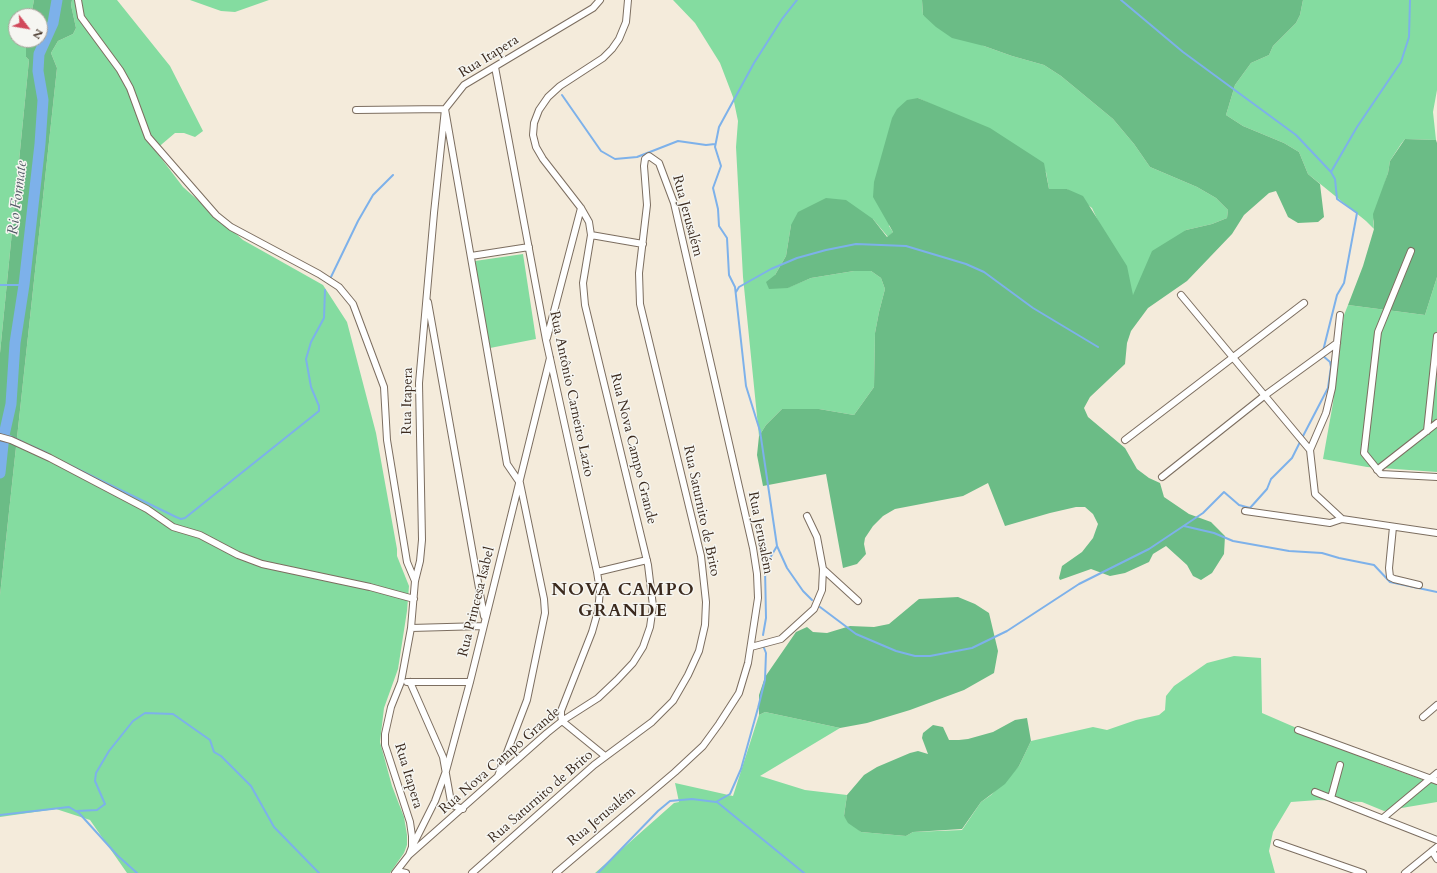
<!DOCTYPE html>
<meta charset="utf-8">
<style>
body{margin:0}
#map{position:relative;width:1437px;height:873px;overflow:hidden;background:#f4ebdb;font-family:Cardo,serif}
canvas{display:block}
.north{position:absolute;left:8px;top:8px;width:40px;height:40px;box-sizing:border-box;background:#f6f6f2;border:1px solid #aba49d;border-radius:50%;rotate:121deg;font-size:11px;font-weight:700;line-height:16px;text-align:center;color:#3b2a1e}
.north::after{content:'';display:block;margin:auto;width:14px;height:18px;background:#d1495b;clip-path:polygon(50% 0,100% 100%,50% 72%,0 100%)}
</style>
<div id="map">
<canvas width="1437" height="873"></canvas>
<div class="north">N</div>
</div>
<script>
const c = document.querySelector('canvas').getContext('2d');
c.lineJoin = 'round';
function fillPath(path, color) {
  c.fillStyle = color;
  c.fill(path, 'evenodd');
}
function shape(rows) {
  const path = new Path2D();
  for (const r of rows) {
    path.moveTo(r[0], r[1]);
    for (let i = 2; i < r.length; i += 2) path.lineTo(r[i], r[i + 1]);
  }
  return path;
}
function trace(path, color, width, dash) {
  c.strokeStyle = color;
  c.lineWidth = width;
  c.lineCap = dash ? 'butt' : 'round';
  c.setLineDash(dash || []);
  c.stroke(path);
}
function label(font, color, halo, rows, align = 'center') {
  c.font = font + ' Cardo,serif';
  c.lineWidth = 3;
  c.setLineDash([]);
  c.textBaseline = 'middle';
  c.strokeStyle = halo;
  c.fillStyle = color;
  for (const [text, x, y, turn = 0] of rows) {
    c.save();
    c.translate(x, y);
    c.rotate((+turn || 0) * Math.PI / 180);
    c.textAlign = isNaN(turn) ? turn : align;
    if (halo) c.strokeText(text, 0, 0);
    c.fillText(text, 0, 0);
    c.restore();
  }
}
fillPath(shape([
 [0,0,34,0,31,16,16,16,16,40,26,40,26,57,29,60,0,353],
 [72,0,117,0,170,66,203,131,195,137,184,133,175,133,155,150,183,187,243,240,323,285,347,322,376,433,397,549,397,556,409,586,407,611,398,669,384,708,380,742,392,786,404,817,407,835,407,845,404,853,390,873,127,873,90,820,56,809,0,817,0,595,57,68,51,53,58,41,73,34,76,28,71,5],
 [190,0,269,0,235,12,221,11],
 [673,0,922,0,923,15,984,46,1012,56,1044,65,1061,76,1113,119,1134,144,1150,167,1197,187,1216,198,1228,210,1227,218,1212,224,1186,230,1133,296,1092,208,1067,189,1049,189,1046,172,952,114,918,98,889,226,893,232,888,237,873,219,791,225,786,256,775,275,787,288,811,278,854,271,871,271,881,278,885,289,879,312,875,333,874,387,854,415,819,409,782,409,766,425,759,436,743,277,736,147,738,121,733,97,720,63,695,23],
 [1303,0,1437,0,1437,90,1433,112,1436,140,1405,139,1401,144,1390,161,1388,173,1373,221,1374,229,1366,221,1308,174,1299,152,1284,143,1243,126,1226,115,1235,85,1251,63,1269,55,1273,46,1296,23,1300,15],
 [523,254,536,339,490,348,475,261],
 [1437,277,1437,472,1367,467,1323,459,1333,403,1344,315,1348,305,1425,315],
 [1234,656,1261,658,1262,713,1382,765,1426,781,1437,779,1437,802,1384,811,1362,802,1318,800,1291,802,1273,832,1269,851,1275,873,595,873,674,803,679,802,675,783,733,796,759,715,765,712,840,728,760,776,805,790,847,795,844,816,861,832,906,836,913,832,962,830,981,802,991,795,1019,766,1031,741,1093,727,1107,730,1136,720,1159,715,1165,710,1166,696,1174,686,1207,663]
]), '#84dca0');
fillPath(shape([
 [34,0,72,0,71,5,76,28,73,34,58,41,51,53,57,68,0,595,0,353,29,60,26,57,26,40,40,40,40,16,31,16],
 [922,0,1303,0,1300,15,1296,23,1273,46,1269,55,1251,63,1235,85,1226,115,1243,126,1284,143,1299,152,1308,174,1320,184,1324,217,1318,222,1298,223,1288,217,1276,191,1269,193,1244,215,1232,234,1187,281,1148,308,1131,331,1127,343,1125,364,1090,397,1084,408,1088,417,1125,448,1137,469,1149,478,1160,483,1164,497,1189,514,1211,522,1225,536,1224,554,1212,573,1201,580,1193,576,1187,565,1166,546,1153,554,1149,562,1125,573,1110,576,1091,569,1060,580,1059,578,1062,566,1082,552,1093,538,1098,524,1093,514,1085,507,1076,507,1050,513,1005,526,988,483,963,496,895,509,883,516,873,526,865,538,864,544,866,554,857,564,843,568,826,474,763,486,757,455,759,436,766,425,782,409,819,409,854,415,874,387,875,333,879,312,885,289,881,278,871,271,854,271,811,278,788,288,769,289,766,282,775,275,786,256,791,225,798,212,826,198,846,200,873,219,887,237,893,232,873,197,874,182,892,118,897,109,907,100,918,98,990,128,1044,163,1049,189,1067,189,1083,196,1127,266,1133,295,1152,251,1186,230,1212,224,1227,218,1228,210,1216,198,1197,187,1150,167,1134,144,1113,119,1061,76,1044,65,1012,56,984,46,952,38,936,27,923,15],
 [1405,139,1436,140,1437,143,1437,277,1425,315,1348,305,1363,266,1374,229,1373,214,1388,173,1390,161],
 [958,597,975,604,989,613,998,651,994,673,964,690,910,710,867,723,840,728,765,712,759,715,759,695,765,677,796,632,807,627,813,632,827,633,850,626,874,627,889,624,919,599],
 [1027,718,1031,741,1019,766,1005,784,981,802,962,829,913,832,906,836,861,832,848,823,844,816,847,795,864,775,877,767,910,753,918,751,928,754,922,738,923,733,933,725,943,727,949,740,959,740,968,739,993,732,1015,720]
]), '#6bbc86');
trace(shape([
 [797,0,782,19,754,63,719,127,715,147,721,166,713,188,718,209,719,226,727,238,729,275,735,287,746,386,760,431,777,546,787,568,803,591,812,600],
 [1121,0,1183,52,1296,135,1331,172,1335,179,1337,199,1357,213,1344,283,1337,295,1323,351],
 [562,95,601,151,615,159,637,157,678,141,706,145,715,144],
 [1331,172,1357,127,1401,62,1409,37,1410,0],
 [330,279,358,221,373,195,393,175],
 [0,285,24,285],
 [736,292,739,287,771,269,797,258,826,250,856,244,906,246,966,264,984,272,1033,308,1098,347],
 [5,434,23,442],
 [1302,438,1328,388,1331,367,1330,362,1322,355],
 [29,445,47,453],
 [59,460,176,517,181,519,185,518,319,411,319,406,311,387,306,359,311,342,324,318,325,290],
 [1184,526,1214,533,1233,541,1289,551,1322,553,1339,558,1374,565,1390,582,1437,592],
 [820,607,856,634,896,651,915,656,930,656,972,648,1007,631,1079,584,1149,549,1203,513,1224,492,1239,505,1250,508,1267,489,1271,479,1292,458,1300,442],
 [763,635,766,618,765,568,767,563,777,546],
 [717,802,804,873],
 [77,811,97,810,105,804,95,781,96,773,109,751,133,721,145,713,173,714,210,740,214,752,221,756,251,786,274,827,319,873],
 [0,815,69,807,79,813,117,855,137,873],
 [598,873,658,811,670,801,692,799,716,802,730,794,741,769,758,708,765,680,766,653,764,648]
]), '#7db1ea', 2);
trace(shape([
 [0,473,4,435,11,404,15,343,24,285,40,144,43,100,38,71,39,54,53,23,57,0]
]), '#7db1ea', 11);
const minor = shape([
 [78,0,81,17,120,70,130,88,148,137,216,215,231,227,319,274,339,287,353,304,384,387,387,440,407,562,415,581],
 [495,67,546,340,597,572,600,591,598,611,592,632,561,711,561,715,562,721,605,756],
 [356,110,445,109,507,464,520,483,544,599,545,613,527,700,498,776],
 [591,235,643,244],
 [1411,251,1378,332,1364,453,1381,474,1437,477],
 [471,256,529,247],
 [1181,295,1310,450,1315,494,1342,519,1437,533],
 [428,302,484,616],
 [547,338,581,208],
 [1427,431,1437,336],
 [0,437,11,440,50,458,147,509,173,527,200,535,238,555,262,564,370,587,414,599],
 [1125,440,1304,303],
 [1310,450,1326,413,1332,388,1340,315],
 [1377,470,1437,423],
 [1162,477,1264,396,1337,343],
 [1245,511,1330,523,1342,519],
 [1393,527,1389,568,1390,577,1394,579,1419,585],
 [823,569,858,601],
 [597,572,647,560],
 [411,628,483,626],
 [751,647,781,639,814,609,822,590,823,569,817,537,807,516],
 [407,682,470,682],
 [410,682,443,757,451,802,452,805,463,809],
 [1423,717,1437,705],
 [1298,730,1437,781],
 [1315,792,1437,840],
 [1331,798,1340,765],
 [1383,818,1437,773],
 [1277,843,1363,873],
 [413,845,435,801,446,771,470,682,550,358],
 [1432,851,1437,859],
 [409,855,547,733,562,721,598,698,617,680,633,663,643,647,650,627,653,606,648,565,585,305,583,283,591,235,589,222,581,208,543,159,536,147,533,135,534,123,539,110,548,97,560,86,603,58,612,49,619,39,626,22,628,0],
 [397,871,406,873],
 [395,873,409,855,412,847,412,836,410,822,385,745,385,734,391,707,401,682,411,628,415,581,420,561,422,540,419,383,434,213,445,109,464,85,593,8,600,0],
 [472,873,594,765,652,722,673,701,688,675,699,651,705,625,706,602,701,556,640,304,639,273,647,205,644,166,645,159,649,156,659,163,674,203,753,548,757,574,758,598,748,663,739,693,719,724,703,746,675,772,556,873],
 [1405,873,1437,847]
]);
trace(minor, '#7c6e60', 8);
trace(minor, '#fff', 6);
label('14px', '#3b2a1e', '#f6f6f2', [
 ["Rua Itapera",489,57,-32],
 ["Rua Jerusalém",687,216,75],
 ["Rua Antônio Carneiro Lazio",571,394,78],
 ["Rua Itapera",408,401,-89],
 ["Rua Nova Campo Grande",633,449,76],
 ["Rua Saturnito de Brito",701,511,78],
 ["Rua Jerusalém",760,533,79],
 ["Rua Princesa Isabel",477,602,-76],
 ["Rua Nova Campo Grande",500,761,-41],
 ["Rua Itapera",408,776,73],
 ["Rua Saturnito de Brito",541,797,-41],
 ["Rua Jerusalém",602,817,-40]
]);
label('italic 15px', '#525965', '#f6f6f2', [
 ["Rio Formate",18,198,-83]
]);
c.letterSpacing = '1px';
label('bold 18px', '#3b2a1e', '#f6f6f2', [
 ["NOVA CAMPO",623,591],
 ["GRANDE",623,612]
]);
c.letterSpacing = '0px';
</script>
